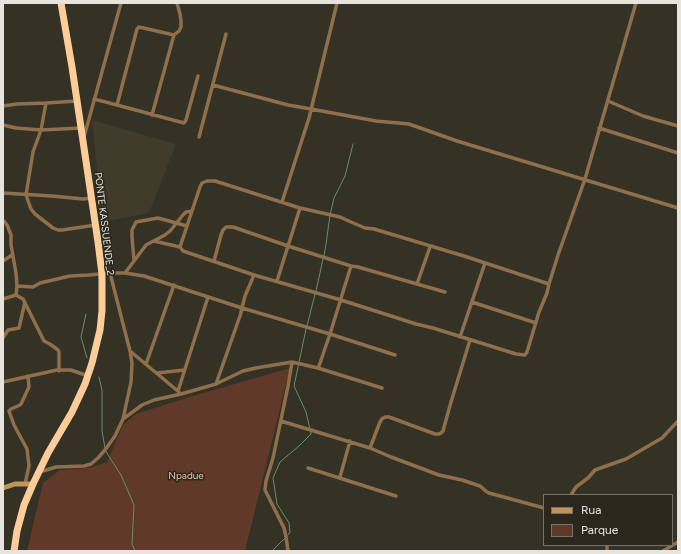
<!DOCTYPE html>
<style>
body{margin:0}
#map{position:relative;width:681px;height:554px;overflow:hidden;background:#343125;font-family:Figtree,sans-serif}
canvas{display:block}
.frame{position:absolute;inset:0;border:4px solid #e6e4dd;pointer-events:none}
.legend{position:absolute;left:543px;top:494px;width:130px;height:52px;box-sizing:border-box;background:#2a271c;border:1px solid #757369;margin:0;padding:5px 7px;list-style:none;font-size:12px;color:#e6e4dd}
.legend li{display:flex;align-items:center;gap:8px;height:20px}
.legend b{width:20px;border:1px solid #757369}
</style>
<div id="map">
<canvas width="681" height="554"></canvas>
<div class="frame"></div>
<ul class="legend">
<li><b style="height:5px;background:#c59258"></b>Rua</li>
<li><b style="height:11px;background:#60392a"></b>Parque</li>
</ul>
</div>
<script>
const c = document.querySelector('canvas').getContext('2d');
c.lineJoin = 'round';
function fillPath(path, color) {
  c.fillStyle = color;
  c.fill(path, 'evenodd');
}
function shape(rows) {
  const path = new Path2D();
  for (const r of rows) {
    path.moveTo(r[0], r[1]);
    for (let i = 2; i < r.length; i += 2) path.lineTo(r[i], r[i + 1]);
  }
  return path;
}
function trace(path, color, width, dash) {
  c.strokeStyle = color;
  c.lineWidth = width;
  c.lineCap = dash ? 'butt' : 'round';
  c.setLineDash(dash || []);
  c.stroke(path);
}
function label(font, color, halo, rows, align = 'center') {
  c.font = font + ' Figtree,sans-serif';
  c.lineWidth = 3;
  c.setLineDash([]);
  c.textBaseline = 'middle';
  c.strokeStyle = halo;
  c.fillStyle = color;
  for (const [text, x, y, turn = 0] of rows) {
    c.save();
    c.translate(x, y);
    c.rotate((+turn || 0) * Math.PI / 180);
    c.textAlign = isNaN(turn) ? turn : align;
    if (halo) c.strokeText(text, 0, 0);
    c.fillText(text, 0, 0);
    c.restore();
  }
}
fillPath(shape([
 [92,120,176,144,149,213,102,222]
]), '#403b2b');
fillPath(shape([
 [290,368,245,551,27,551,43,483,60,470,89,468,107,462,123,425,136,414,186,398]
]), '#60392a');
trace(shape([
 [324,256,326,244,330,215,334,198,345,176,353,144],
 [316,291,323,259],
 [86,314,81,337,87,358],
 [307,326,315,294],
 [306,329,294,386,306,412,310,429],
 [99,377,102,390,102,431,105,448],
 [106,451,108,455,121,475,134,505,132,544,135,551],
 [288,535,290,532,289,523,277,504,273,478,280,462,299,446,311,434,311,432],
 [272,551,284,539]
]), '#6c8d70', 1);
trace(shape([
 [174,35,139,27,137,29,117,105,184,123,186,120,198,76],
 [213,85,288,105,311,109,376,121,409,124,457,141,678,208],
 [94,99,117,105],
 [608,101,643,116,678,126],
 [46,103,41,130,33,152,26,195,31,209,35,214,53,228,58,230,62,230,96,225],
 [3,106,17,104,46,103,77,101],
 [152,115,174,35,179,31,181,27,181,21,180,14,177,3],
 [3,125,16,128,41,130,81,128],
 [599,128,678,153],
 [84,137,121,3],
 [199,137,226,34],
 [3,193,52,196,83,199,92,198],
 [282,202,309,118,337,3],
 [4,221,7,225,11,235,11,245,16,273,17,286],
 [154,241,180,247],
 [3,261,12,255],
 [134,261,132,237,132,230,136,222,158,218,187,226],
 [214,261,221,235,223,230,226,227,233,227,288,246,351,266],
 [110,273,125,273,144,276,242,308,330,334,395,355],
 [125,273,146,245,165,235,170,231,183,215,186,212,192,211],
 [277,281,300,208],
 [417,284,445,292],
 [549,284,464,256,374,229,365,228,351,222,340,217,300,208,215,181,207,181,202,183,200,187,180,247,183,251,254,275,341,300,416,324,433,328,516,354,525,355,527,352,539,312,547,293,549,284,558,255,585,179,636,3],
 [16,295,17,286,33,287,40,283,70,276,89,275,110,273,130,351,132,363,131,382,123,419,115,436,105,450,98,458,91,464,84,466,56,467,43,471,39,470],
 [3,299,16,295,23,299,44,341,50,344,58,350,59,352,59,371],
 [472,302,536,323],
 [460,337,485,263],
 [3,338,8,330,19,328,25,302],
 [470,340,451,402,443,431,441,433,439,434,435,434,389,417,385,417,382,419,380,422,370,448,391,457,439,475,462,480,480,486,487,492,489,493,544,508],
 [130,351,179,392],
 [146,364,174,285],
 [318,368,319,366,330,334,351,266,358,267,417,284,430,247],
 [157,373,184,370],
 [3,382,57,370,71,370,88,376],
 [216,384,240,316,245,296,254,275],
 [178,391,208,297],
 [123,419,142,405,154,400,181,394,216,384,243,371,256,368,292,362,318,368,382,388],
 [281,421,370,448],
 [308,468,396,496],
 [340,477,350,441],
 [25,484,29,466,27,449,14,425,9,411,11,409,20,405,21,404,29,387,28,376],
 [571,495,576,487,588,478,595,470,626,459,662,438,678,421],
 [607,545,607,551],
 [288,551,286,537,284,528,265,490,266,481,273,458,288,386,292,362],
 [663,551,678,542]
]), '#8f6f4c', 3.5);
trace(shape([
 [3,488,15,484,33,484]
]), '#c59258', 5);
trace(shape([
 [14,551,17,531,24,505,33,484,48,453,72,412,85,384,92,363,100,330,102,311,102,274,98,242,72,67,61,3]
]), '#fccd99', 7);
label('10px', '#e6e4dd', '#2a271c', [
 ["PONTE KASSUENDE_2",104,224,83]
]);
label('10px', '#f5c0ac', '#2a271c', [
 ["Npadue",186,476]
]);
</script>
